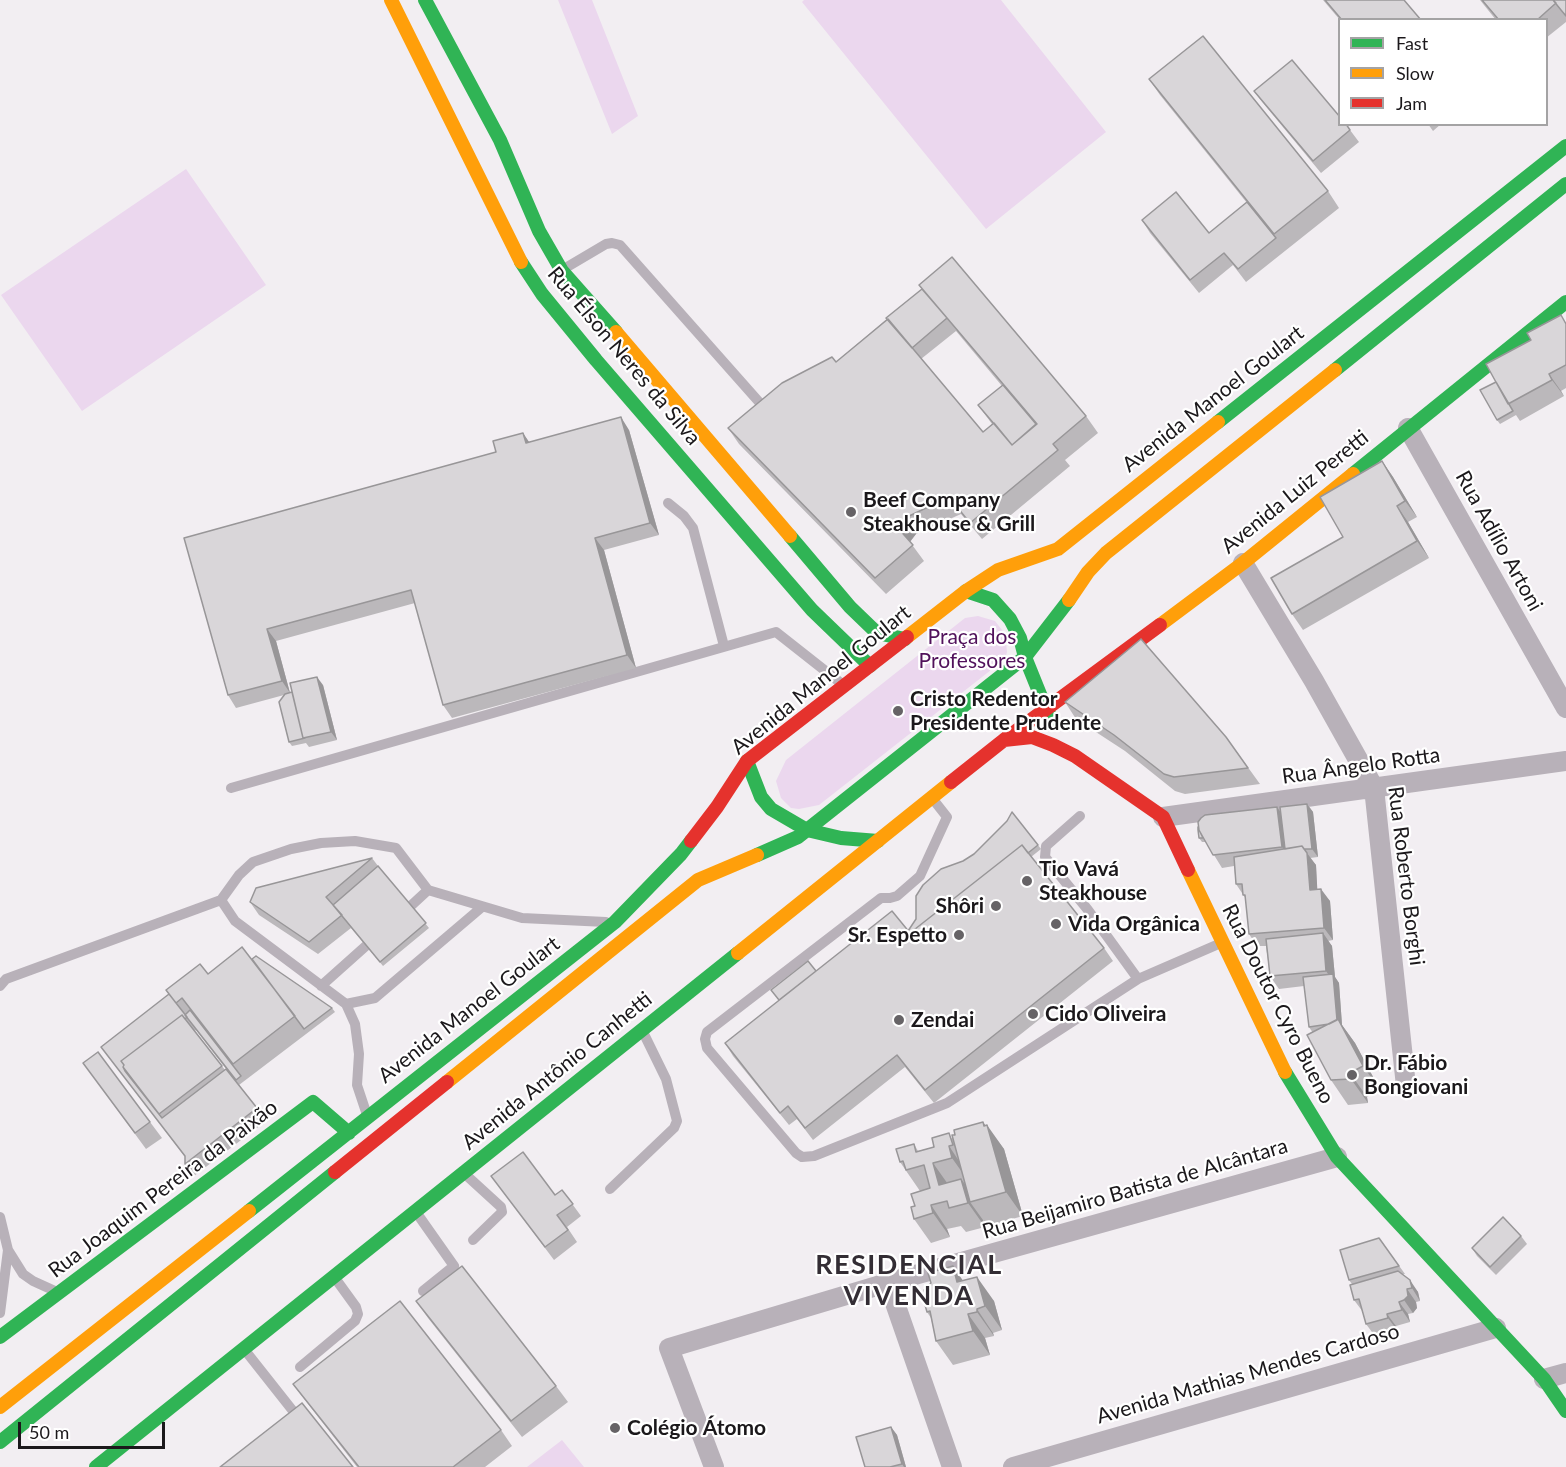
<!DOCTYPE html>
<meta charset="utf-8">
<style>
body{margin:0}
#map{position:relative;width:1566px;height:1467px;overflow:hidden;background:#f2eef2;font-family:Lato,sans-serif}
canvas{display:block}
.legend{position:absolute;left:1338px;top:18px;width:210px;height:108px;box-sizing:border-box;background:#fff;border:2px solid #a4a3a4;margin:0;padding:8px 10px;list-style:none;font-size:18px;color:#1b181b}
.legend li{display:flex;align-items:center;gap:12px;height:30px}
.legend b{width:30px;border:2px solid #a4a3a4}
.scale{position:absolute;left:18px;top:1422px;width:147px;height:27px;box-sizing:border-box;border:3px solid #1b181b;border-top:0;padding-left:8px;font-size:18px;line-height:21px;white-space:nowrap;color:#1b181b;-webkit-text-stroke:4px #fff;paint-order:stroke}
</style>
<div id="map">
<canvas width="1566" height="1467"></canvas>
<ul class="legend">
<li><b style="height:8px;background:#30b455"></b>Fast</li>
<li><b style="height:8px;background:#ff9f0a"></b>Slow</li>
<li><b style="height:8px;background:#e5322d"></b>Jam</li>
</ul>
<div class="scale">50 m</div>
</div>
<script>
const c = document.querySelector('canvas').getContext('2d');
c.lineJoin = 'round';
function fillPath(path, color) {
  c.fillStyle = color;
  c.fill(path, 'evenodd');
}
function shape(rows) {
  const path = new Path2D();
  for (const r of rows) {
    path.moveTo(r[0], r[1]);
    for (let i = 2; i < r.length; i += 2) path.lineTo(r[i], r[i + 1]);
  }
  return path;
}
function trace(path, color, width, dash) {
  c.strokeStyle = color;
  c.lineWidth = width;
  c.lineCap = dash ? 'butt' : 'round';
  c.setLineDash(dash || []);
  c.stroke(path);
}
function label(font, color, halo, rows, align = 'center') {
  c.font = font + ' Lato,sans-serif';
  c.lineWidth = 4.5;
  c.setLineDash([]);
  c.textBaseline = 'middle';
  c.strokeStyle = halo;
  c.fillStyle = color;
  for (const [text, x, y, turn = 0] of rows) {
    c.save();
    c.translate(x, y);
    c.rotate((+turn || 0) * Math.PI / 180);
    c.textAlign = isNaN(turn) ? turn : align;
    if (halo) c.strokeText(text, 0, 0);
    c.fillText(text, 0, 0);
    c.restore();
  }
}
fillPath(shape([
 [558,0,592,0,638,116,612,134],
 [804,0,1001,0,1106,132,986,229,802,2],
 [186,169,266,285,82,411,1,295],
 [978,616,995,621,1005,634,1007,652,1005,659,819,805,799,809,791,808,781,798,776,781,786,760,965,618],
 [562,1440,584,1467,527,1467]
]), '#ebd7ee');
trace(shape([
 [562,270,606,244,612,243,620,245,767,411],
 [668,503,684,516,693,528,724,646],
 [231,788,776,632,842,684],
 [932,798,947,817,920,876,897,896,890,898,881,898,707,1032,705,1039,707,1048,796,1153,802,1157,814,1156,947,1103,1138,979,1221,943],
 [1080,816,1046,846,1045,857,1088,910,1138,979],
 [221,900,239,875,253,862,291,849,321,843,355,841,396,848,428,890,522,918,606,922],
 [221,900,235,921,346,1004,355,1024,359,1054,357,1085,367,1115],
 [402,914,428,890],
 [0,986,6,979,221,900],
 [321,986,377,936],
 [346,1004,375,998,482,907],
 [466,1175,501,1207,502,1212,473,1240],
 [610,1189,674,1128,677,1121,666,1079,643,1032],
 [416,1212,454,1266,423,1291],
 [0,1217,8,1250],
 [0,1313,8,1250,23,1274,33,1281,55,1291],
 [244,1349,293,1411,295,1416,291,1423],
 [300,1367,355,1321,358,1314,356,1307,335,1278]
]), '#b8b1b9', 10);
trace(shape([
 [1408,428,1566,708],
 [1243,563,1314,681,1374,788,1406,1086],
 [1163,817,1566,761],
 [888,1283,952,1467],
 [1544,1379,1566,1373],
 [714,1467,669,1348,897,1280,1337,1157],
 [1013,1467,1496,1328]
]), '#b8b1b9', 20);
trace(shape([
 [425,0,500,140,539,231,562,271,616,332],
 [521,262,542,294,596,360,812,610,870,666],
 [1335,370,1566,184],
 [1218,422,1566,146],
 [1353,474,1566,302],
 [790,536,850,607,877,633,905,639],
 [966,591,993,600,1010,619,1020,638,1025,657,1046,709,1055,724],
 [747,761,761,797,771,809,807,830,841,838,878,841],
 [757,855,798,837,1025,657,1069,600],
 [1285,1072,1337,1157,1544,1379,1566,1411],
 [249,1211,615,922,681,854,691,841],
 [0,1337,313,1102,349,1133],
 [0,1442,335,1172],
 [96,1467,738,953]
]), '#30b455', 14);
trace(shape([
 [391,0,521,262],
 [616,332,790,536],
 [1069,600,1088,572,1106,553,1335,370],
 [1160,625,1243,563,1353,474],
 [907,637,966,591,998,570,1058,549,1218,422],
 [1188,870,1285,1072],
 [738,953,951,782],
 [447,1082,698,880,757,855],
 [0,1407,249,1211]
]), '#ff9f0a', 14);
trace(shape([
 [1004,740,1032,737,1053,745,1075,756,1163,817,1188,870],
 [951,782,1004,740,1160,625],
 [691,841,717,807,747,761,907,637],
 [335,1172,447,1082]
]), '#e5322d', 14);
fillPath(shape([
 [1323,0,1404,0,1421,20,1340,20],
 [1480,0,1566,0,1566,22,1546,38,1546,20,1496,20],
 [1149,79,1328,191,1339,208,1246,282,1233,265,1199,293,1150,233,1142,220,1209,233,1247,203,1160,95],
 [1254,91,1350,130,1359,142,1321,173,1263,103],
 [1428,124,1441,124,1433,131],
 [922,289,1086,416,1098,433,1065,460,1070,466,982,539,961,514,916,534,910,542,924,561,886,594,739,444,728,428,836,362],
 [956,331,1002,386,978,405,992,424,983,432,921,359],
 [1566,322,1566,388,1561,391,1564,396,1520,421,1516,415,1500,424,1497,420,1496,382],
 [629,430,659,535,604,550,636,668,452,718,443,705,415,603,276,641,290,693,323,685,337,740,309,747,306,743,292,746,289,742,284,695,236,708,228,695,184,538,496,452,523,433,529,442],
 [1382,461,1393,477,1417,517,1408,522,1429,558,1303,630,1292,614,1343,537],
 [1065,702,1226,737,1260,784,1185,794,1175,791,1125,751,1076,719],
 [1307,804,1313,812,1318,857,1310,858,1316,865,1317,889,1330,901,1333,940,1328,941,1332,946,1335,977,1339,983,1342,1025,1355,1043,1380,1090,1367,1097,1368,1103,1348,1105,1331,1080,1313,1033,1309,1027,1304,986,1279,989,1270,976,1266,946,1257,946,1249,934,1246,899,1236,884,1234,866,1222,868,1206,842,1202,842,1199,838,1277,807,1280,811],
 [1012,812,1041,849,1031,857,1104,948,1113,961,934,1103,905,1067,813,1140,797,1119,789,1125,733,1056,725,1043,816,971,908,931,963,861,974,854,1007,821],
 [372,858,378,866,429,928,383,966,351,928,318,954,259,915,250,902],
 [252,959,332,1008,335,1012,239,1085,266,1121,194,1176,185,1164,185,1157,101,1047,208,974],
 [196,1030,226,1069,225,1070,195,1031],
 [83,1063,150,1122,162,1138,146,1149],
 [983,1122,1004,1149,1023,1216,987,1226,983,1220,985,1227,966,1232,961,1226,947,1229,950,1237,931,1243,914,1219,915,1206,920,1191,900,1162,914,1144,918,1151,934,1147,952,1138,955,1135],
 [491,1176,555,1195,562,1190,581,1216,567,1227,577,1242,554,1260],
 [1521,1236,1527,1244,1496,1275,1477,1256,1472,1248],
 [1379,1238,1405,1274,1403,1274,1418,1292,1420,1301,1416,1302,1417,1308,1413,1313,1408,1314,1410,1322,1396,1326,1397,1330,1375,1336,1366,1324,1363,1312,1354,1300,1352,1284,1349,1280],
 [963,1280,994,1301,1002,1330,993,1333,994,1336,985,1338,990,1355,953,1365,936,1341,931,1318,927,1312],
 [416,1301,556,1386,568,1402,522,1437,428,1318],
 [293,1384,501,1430,512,1446,485,1467,357,1467,305,1400],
 [891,1427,897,1435,906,1467,865,1467]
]), '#bbb8bb');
fillPath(shape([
 [1549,374,1561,391,1564,396,1552,380],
 [621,417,629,430,659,535,650,523],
 [523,433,531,445,526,443],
 [1382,461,1393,477,1417,517,1405,501],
 [1397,506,1408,522,1429,558,1417,541],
 [905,518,916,534,909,543,897,527],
 [595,538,604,550,636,668,627,655],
 [267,629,276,641,290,693,282,681],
 [317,677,323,685,337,740,331,732],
 [1307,804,1313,812,1318,857,1312,849],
 [1277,807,1286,820,1285,851,1282,847],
 [1307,853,1316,865,1318,902,1310,890],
 [1321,889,1330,901,1333,940,1324,928],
 [1323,933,1332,946,1335,977,1339,983,1342,1025,1355,1043,1380,1090,1363,1066,1337,1023,1333,981,1326,971],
 [1350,1073,1367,1097,1368,1103,1351,1079],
 [983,1122,988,1130,987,1125,1004,1149,1023,1216,1006,1192],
 [949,1146,965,1170,969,1182,952,1158],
 [933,1163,950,1187,939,1185],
 [961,1179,977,1200,970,1202,983,1220,985,1227,968,1203],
 [931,1205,947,1229,950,1237,933,1213],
 [953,1266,970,1291,957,1282],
 [977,1277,994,1301,1002,1330,985,1306],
 [1410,1280,1418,1292,1420,1301,1412,1288],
 [1407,1289,1416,1302,1417,1308,1413,1313,1404,1300],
 [1399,1302,1408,1314,1410,1322,1402,1310],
 [977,1309,993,1333,994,1336,977,1312],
 [968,1314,985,1338,990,1355,973,1331],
 [1387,1314,1396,1326,1397,1330,1388,1318],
 [891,1427,897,1435,906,1467,904,1467,902,1464]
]), '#989698');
const building = shape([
 [1325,0,1404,0,1421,20,1342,20,1325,0],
 [1482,0,1553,0,1556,3,1537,20,1499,20,1482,0],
 [1553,0,1566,0,1566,16,1561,10,1553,0],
 [1203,36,1328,191,1274,234,1149,79,1203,36],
 [1292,60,1340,117,1340,124,1346,124,1350,130,1313,161,1254,91,1292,60],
 [1176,192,1209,233,1247,202,1276,238,1238,269,1224,253,1190,280,1142,220,1176,192],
 [952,257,1086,416,1053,444,1058,450,970,523,949,497,905,518,897,527,913,545,875,578,728,428,782,383,832,357,836,362,888,319,983,432,994,423,1012,445,1037,424,919,285,952,257],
 [922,289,947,318,912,348,886,318,922,289],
 [1561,315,1566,324,1566,365,1549,374,1552,380,1508,404,1486,364,1531,340,1527,333,1561,315],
 [1496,382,1513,411,1497,420,1480,390,1496,382],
 [1003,385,1036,424,1012,445,978,405,1003,385],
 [621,417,650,523,595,538,627,655,443,705,411,590,267,629,282,681,228,695,184,538,496,452,493,441,523,433,526,443,621,417],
 [1382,461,1405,501,1397,506,1417,541,1292,614,1271,578,1343,537,1320,497,1382,461],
 [1141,639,1226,737,1248,768,1174,777,1164,774,1114,735,1065,702,1141,639],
 [317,677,331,732,303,738,290,683,317,677],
 [292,692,303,738,305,738,289,742,279,702,285,694,292,692],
 [1307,804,1312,849,1304,849,1302,846,1285,849,1280,807,1307,804],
 [1277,807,1282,847,1213,855,1199,830,1198,822,1201,818,1205,815,1277,807],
 [1012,812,1038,845,1028,853,1022,845,910,933,908,931,916,919,916,896,923,885,941,869,963,861,974,854,1007,821,1012,812],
 [1198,827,1199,830,1203,838,1199,838,1198,830,1198,827],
 [1022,845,1104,948,925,1090,897,1055,805,1128,788,1106,780,1113,725,1043,892,911,910,933,1022,845],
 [1302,846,1307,853,1310,890,1321,889,1324,928,1249,934,1245,895,1243,895,1242,884,1236,884,1234,857,1302,846],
 [372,858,326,897,342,915,309,942,250,902,256,888,372,858],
 [378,866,426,923,380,962,333,905,378,866],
 [1323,933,1326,971,1270,976,1266,939,1323,933],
 [242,947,295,1016,233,1064,182,998,176,1003,166,990,200,964,208,974,242,947],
 [256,956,332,1008,304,1029,252,959,256,956],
 [808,961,816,971,779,1000,771,990,808,961],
 [1333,974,1337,1020,1329,1024,1309,1027,1303,977,1333,974],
 [169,994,187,1017,185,1019,182,1015,121,1061,124,1065,123,1067,125,1071,162,1118,226,1069,257,1108,185,1164,185,1156,101,1047,169,994],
 [190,1010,241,1076,236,1080,185,1015,190,1010],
 [182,1015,222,1066,159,1114,123,1067,124,1065,121,1061,182,1015],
 [1338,1019,1363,1066,1350,1073,1351,1079,1331,1080,1307,1035,1338,1019],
 [98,1052,150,1122,135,1133,83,1063,98,1052],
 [983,1122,984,1126,987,1125,1006,1192,970,1202,952,1135,955,1135,954,1130,983,1122],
 [949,1133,953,1145,949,1146,952,1158,933,1163,939,1185,961,1179,968,1203,949,1208,947,1201,931,1205,933,1213,914,1219,911,1207,915,1206,911,1194,930,1188,924,1165,906,1170,903,1161,900,1162,896,1149,914,1144,916,1152,934,1147,932,1138,949,1133],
 [523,1152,555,1195,562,1190,573,1204,557,1215,568,1230,545,1247,491,1176,523,1152],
 [1503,1217,1521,1236,1490,1267,1472,1248,1503,1217],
 [1379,1238,1399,1266,1349,1280,1340,1250,1379,1238],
 [462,1266,556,1386,511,1421,416,1301,462,1266],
 [953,1266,957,1282,977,1277,985,1306,977,1309,977,1312,968,1314,973,1331,936,1341,930,1311,927,1312,923,1298,926,1297,924,1290,931,1283,928,1273,953,1266],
 [1398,1271,1410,1280,1412,1288,1407,1289,1408,1296,1404,1300,1399,1302,1402,1310,1387,1314,1388,1318,1366,1324,1359,1299,1354,1300,1350,1285,1398,1271],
 [400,1301,501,1430,453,1467,359,1467,293,1384,400,1301],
 [302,1403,353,1467,220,1467,302,1403],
 [891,1427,902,1464,890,1467,865,1467,856,1437,891,1427]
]);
fillPath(building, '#d9d6d9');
trace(building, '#989698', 1.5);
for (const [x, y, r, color] of [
 [851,512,6,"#666366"],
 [898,711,6,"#666366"],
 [1027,881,6,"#666366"],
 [996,906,6,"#666366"],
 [1056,924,6,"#666366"],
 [959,935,6,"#666366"],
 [1033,1014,6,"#666366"],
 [899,1020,6,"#666366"],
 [1352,1075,6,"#666366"],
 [615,1428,6,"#666366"]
]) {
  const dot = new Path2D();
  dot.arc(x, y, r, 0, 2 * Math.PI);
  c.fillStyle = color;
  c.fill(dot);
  trace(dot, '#fff', 2);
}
label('21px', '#1b181b', '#fff', [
 ["Rua Élson Neres da Silva",624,356,50],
 ["Avenida Manoel Goulart",1213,399,-38],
 ["Avenida Luiz Peretti",1295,492,-39],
 ["Rua Adílio Artoni",1499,541,61],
 ["Avenida Manoel Goulart",821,680,-39],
 ["Rua Ângelo Rotta",1361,766,-8],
 ["Rua Roberto Borghi",1406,876,83],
 ["Rua Doutor Cyro Bueno",1278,1004,63],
 ["Avenida Manoel Goulart",469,1010,-38],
 ["Avenida Antônio Canhetti",557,1071,-39],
 ["Rua Joaquim Pereira da Paixão",163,1189,-37],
 ["Rua Beijamiro Batista de Alcântara",1135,1189,-16],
 ["Avenida Mathias Mendes Cardoso",1248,1374,-16]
]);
label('bold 21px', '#1b181b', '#fff', [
 ["Beef Company",863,500],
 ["Steakhouse & Grill",863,524],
 ["Cristo Redentor",910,699],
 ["Presidente Prudente",910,723],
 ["Tio Vavá",1039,869],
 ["Steakhouse",1039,893],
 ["Shôri",984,906,"right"],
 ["Vida Orgânica",1068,924],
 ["Sr. Espetto",947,935,"right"],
 ["Cido Oliveira",1045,1014],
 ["Zendai",911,1020],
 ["Dr. Fábio",1364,1063],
 ["Bongiovani",1364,1087],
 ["Colégio Átomo",627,1428]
], 'left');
label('21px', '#51115b', '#fff', [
 ["Praça dos",972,637],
 ["Professores",972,661]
]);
c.letterSpacing = '1.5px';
label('bold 27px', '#332d34', '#fff', [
 ["RESIDENCIAL",909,1265],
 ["VIVENDA",909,1296]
]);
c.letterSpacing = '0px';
</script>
